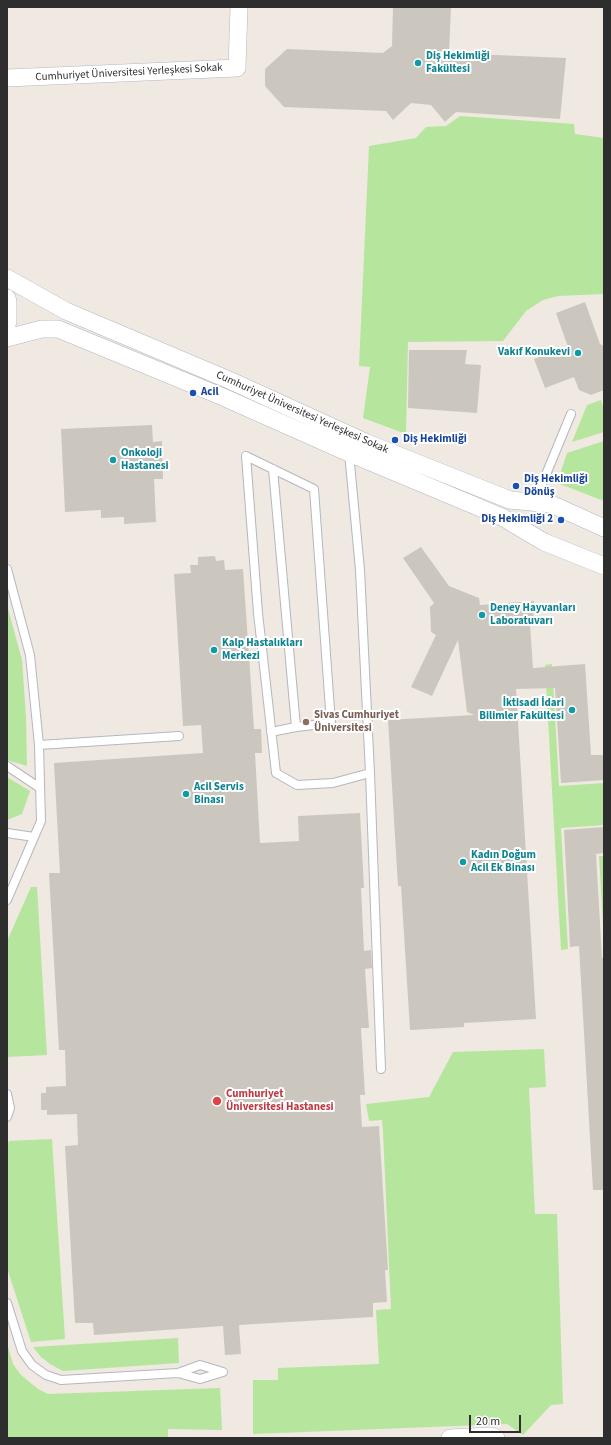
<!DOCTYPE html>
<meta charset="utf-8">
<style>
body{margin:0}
#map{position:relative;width:611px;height:1445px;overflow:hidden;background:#efe9e1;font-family:"Source Sans 3",sans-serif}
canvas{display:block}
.frame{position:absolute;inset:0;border:8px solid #2e2e2e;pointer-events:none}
.scale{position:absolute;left:469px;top:1415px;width:52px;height:18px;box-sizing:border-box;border:2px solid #2e2e2e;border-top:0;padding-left:5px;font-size:12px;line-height:14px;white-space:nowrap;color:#2e2e2e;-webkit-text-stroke:3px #fff;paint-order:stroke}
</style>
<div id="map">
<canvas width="611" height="1445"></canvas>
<div class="frame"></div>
<div class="scale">20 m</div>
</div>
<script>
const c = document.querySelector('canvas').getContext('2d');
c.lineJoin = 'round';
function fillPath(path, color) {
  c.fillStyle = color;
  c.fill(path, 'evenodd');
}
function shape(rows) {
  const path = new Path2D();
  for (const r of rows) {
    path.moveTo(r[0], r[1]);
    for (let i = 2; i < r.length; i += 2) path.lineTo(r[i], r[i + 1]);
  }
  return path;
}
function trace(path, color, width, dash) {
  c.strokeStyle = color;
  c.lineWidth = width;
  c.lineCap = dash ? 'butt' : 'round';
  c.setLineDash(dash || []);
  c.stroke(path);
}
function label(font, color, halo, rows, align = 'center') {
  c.font = font + ' "Source Sans 3",sans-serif';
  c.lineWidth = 4;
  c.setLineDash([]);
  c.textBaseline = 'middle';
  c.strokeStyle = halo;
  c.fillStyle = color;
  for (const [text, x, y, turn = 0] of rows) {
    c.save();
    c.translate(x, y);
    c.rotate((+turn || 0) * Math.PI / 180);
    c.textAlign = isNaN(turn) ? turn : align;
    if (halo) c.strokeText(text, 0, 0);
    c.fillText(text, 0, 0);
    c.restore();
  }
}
fillPath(shape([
 [460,116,574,124,575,134,604,138,604,294,558,296,543,300,526,311,503,341,408,342,406,434,363,418,370,367,359,366,369,146,416,138,426,127,446,126],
 [601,400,604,409,604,432,572,442,587,405],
 [604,441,604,501,557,483,567,453],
 [7,605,22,660,26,717,27,766,7,760],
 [552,664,559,786,604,783,604,825,561,828,568,949,561,950,545,665],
 [7,777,30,791,22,814,7,820],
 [599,856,604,856,604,942],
 [31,887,37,887,47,1055,7,1057,7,941],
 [544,1049,546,1087,529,1088,535,1214,557,1214,563,1404,551,1405,523,1435,507,1424,253,1434,253,1380,278,1380,278,1368,379,1364,376,1310,391,1309,383,1132,382,1120,369,1121,366,1104,429,1097,453,1052],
 [52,1139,65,1339,31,1342,7,1268,7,1145,9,1141],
 [178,1338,179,1363,63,1371,50,1364,41,1357,33,1347],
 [7,1343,13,1364,21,1375,38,1389,48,1394,220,1388,222,1430,168,1429,168,1438,7,1438]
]), '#b6e59e');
fillPath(shape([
 [393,7,451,7,449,53,566,58,560,119,456,112,445,122,431,105,411,103,393,120,386,111,284,107,265,86,265,69,287,49,383,53,392,46],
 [585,302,600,344,604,346,604,390,591,395,579,390,574,377,545,388,534,359,568,347,556,313],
 [409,350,467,350,465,364,481,365,477,413,408,408],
 [152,425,153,442,162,441,163,479,154,479,156,522,124,524,124,517,101,518,101,510,65,512,61,429],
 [421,547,449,586,479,598,480,605,534,601,533,623,530,624,533,668,585,664,591,755,604,755,604,780,561,783,555,688,516,689,536,1019,464,1023,464,1027,410,1030,401,886,398,886,388,720,474,715,467,712,458,640,432,696,411,687,436,635,431,632,430,607,434,603,403,558],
 [215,556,216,561,224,560,225,570,243,569,254,729,261,729,262,753,255,753,260,843,299,841,298,816,360,813,364,888,361,888,364,951,371,950,372,968,365,969,369,1028,361,1028,365,1095,360,1095,362,1127,379,1126,388,1270,385,1270,387,1302,373,1303,373,1317,239,1325,241,1354,225,1355,223,1326,94,1335,93,1323,75,1323,65,1146,78,1145,77,1114,47,1115,47,1110,41,1110,41,1093,46,1093,46,1087,66,1086,65,1050,59,1050,49,873,60,873,54,763,203,753,201,725,183,726,174,574,191,573,190,565,198,565,198,557],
 [604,827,604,853,596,854,602,958,604,958,604,1190,593,1190,579,946,570,947,564,830]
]), '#cbc7bf');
const lane = shape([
 [349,453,360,570,370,773,381,1069],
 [246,456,258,613,276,773,297,785,333,783,370,773],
 [246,456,314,489,331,723,296,727,271,732],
 [273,469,296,727],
 [535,501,571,414],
 [7,569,30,655,39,745,41,821,7,900],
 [39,745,179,736],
 [7,766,40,788],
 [7,833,34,837],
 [7,1094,10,1108,7,1117],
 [7,1303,22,1351,32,1365,46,1375,61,1380,178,1373,200,1365,223,1372,200,1379,178,1373]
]);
const street = shape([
 [7,78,237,68,239,7],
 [7,278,66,311,229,380,367,443,510,500,551,504,604,528],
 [7,298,8,302,8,321,7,325],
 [7,338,42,329,58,329,223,397,349,453,502,517,544,542,604,566],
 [450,1438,491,1436,496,1438]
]);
trace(lane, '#b4b7c1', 10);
trace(street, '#b4b7c1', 18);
trace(lane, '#fff', 8);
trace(street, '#fff', 17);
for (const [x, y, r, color] of [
 [418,63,4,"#0f9aa8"],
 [578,353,4,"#0f9aa8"],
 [193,393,4,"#1a4fb4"],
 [395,440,4,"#1a4fb4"],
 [113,460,4,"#0f9aa8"],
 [516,486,4,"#1a4fb4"],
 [561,520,4,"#1a4fb4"],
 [482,615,4,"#0f9aa8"],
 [214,650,4,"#0f9aa8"],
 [572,710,4,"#0f9aa8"],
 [306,722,4,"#8d6e63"],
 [186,794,4,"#0f9aa8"],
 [463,862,4,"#0f9aa8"],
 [217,1101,5,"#e0444e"]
]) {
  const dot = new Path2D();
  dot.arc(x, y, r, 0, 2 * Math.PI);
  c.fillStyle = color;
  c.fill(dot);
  trace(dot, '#fff', 1.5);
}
label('bold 11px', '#0d838f', '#fff', [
 ["Diş Hekimliği",426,57],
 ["Fakültesi",426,70],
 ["Vakıf Konukevi",570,353,"right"],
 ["Onkoloji",121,454],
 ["Hastanesi",121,467],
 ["Deney Hayvanları",490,609],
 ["Laboratuvarı",490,622],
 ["Kalp Hastalıkları",222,644],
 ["Merkezi",222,657],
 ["İktisadi İdari",564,704,"right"],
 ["Bilimler Fakültesi",564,717,"right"],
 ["Acil Servis",194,788],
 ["Binası",194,801],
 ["Kadın Doğum",471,856],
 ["Acil Ek Binası",471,869]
], 'left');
label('11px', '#2e2e2e', '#fff', [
 ["Cumhuriyet Üniversitesi Yerleşkesi Sokak",129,73,-3],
 ["Cumhuriyet Üniversitesi Yerleşkesi Sokak",302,413,24]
]);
label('bold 11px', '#164399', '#fff', [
 ["Acil",201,393],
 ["Diş Hekimliği",403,440],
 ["Diş Hekimliği",524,480],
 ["Dönüş",524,493],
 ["Diş Hekimliği 2",553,520,"right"]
], 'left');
label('bold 11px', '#785e54', '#fff', [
 ["Sivas Cumhuriyet",314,716],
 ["Üniversitesi",314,729]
], 'left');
label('bold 11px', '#be3a42', '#fff', [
 ["Cumhuriyet",226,1095],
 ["Üniversitesi Hastanesi",226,1108]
], 'left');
</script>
